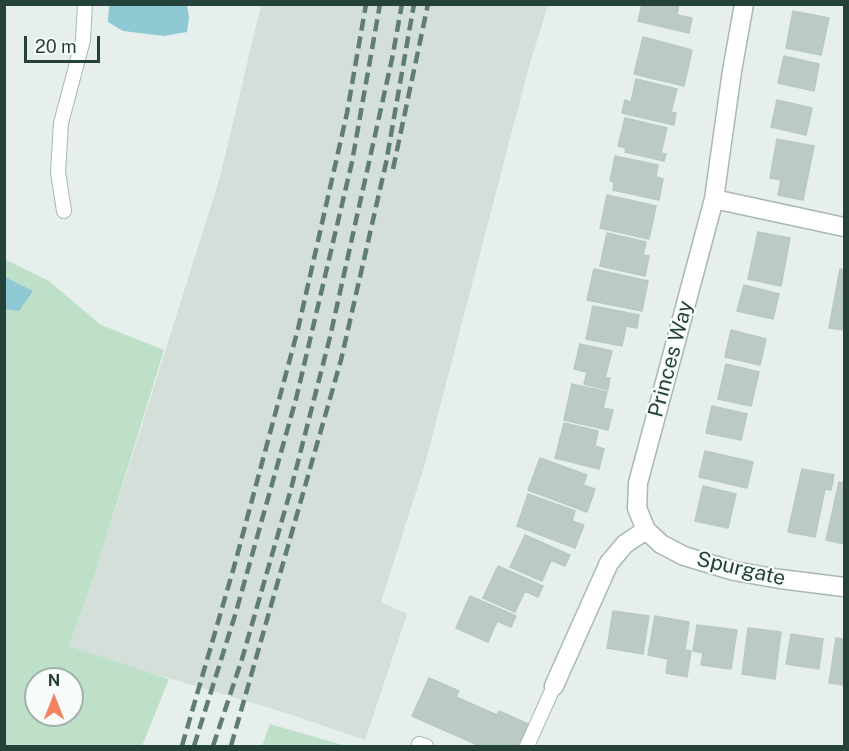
<!DOCTYPE html>
<style>
body{margin:0}
#map{position:relative;width:849px;height:751px;overflow:hidden;background:#e6efeb;font-family:"Public Sans",sans-serif}
canvas{display:block}
.frame{position:absolute;inset:0;border:6px solid #24423a;pointer-events:none}
.north{position:absolute;left:24px;top:667px;width:60px;height:60px;box-sizing:border-box;background:#f7fbf9;border:2px solid #a3b1ad;border-radius:50%;rotate:0deg;font-size:16px;font-weight:700;line-height:24px;text-align:center;color:#24423a}
.north::after{content:'';display:block;margin:auto;width:21px;height:27px;background:#f4845f;clip-path:polygon(50% 0,100% 100%,50% 72%,0 100%)}
.scale{position:absolute;left:24px;top:36px;width:76px;height:27px;box-sizing:border-box;border:3px solid #24423a;border-top:0;padding-left:8px;font-size:18px;line-height:21px;white-space:nowrap;color:#24423a;-webkit-text-stroke:4px #f7fbf9;paint-order:stroke}
</style>
<div id="map">
<canvas width="849" height="751"></canvas>
<div class="frame"></div>
<div class="north">N</div>
<div class="scale">20 m</div>
</div>
<script>
const c = document.querySelector('canvas').getContext('2d');
c.lineJoin = 'round';
function fillPath(path, color) {
  c.fillStyle = color;
  c.fill(path, 'evenodd');
}
function shape(rows) {
  const path = new Path2D();
  for (const r of rows) {
    path.moveTo(r[0], r[1]);
    for (let i = 2; i < r.length; i += 2) path.lineTo(r[i], r[i + 1]);
  }
  return path;
}
function trace(path, color, width, dash) {
  c.strokeStyle = color;
  c.lineWidth = width;
  c.lineCap = dash ? 'butt' : 'round';
  c.setLineDash(dash || []);
  c.stroke(path);
}
function label(font, color, halo, rows, align = 'center') {
  c.font = font + ' "Public Sans",sans-serif';
  c.lineWidth = 4.5;
  c.setLineDash([]);
  c.textBaseline = 'middle';
  c.strokeStyle = halo;
  c.fillStyle = color;
  for (const [text, x, y, turn = 0] of rows) {
    c.save();
    c.translate(x, y);
    c.rotate((+turn || 0) * Math.PI / 180);
    c.textAlign = isNaN(turn) ? turn : align;
    if (halo) c.strokeText(text, 0, 0);
    c.fillText(text, 0, 0);
    c.restore();
  }
}
fillPath(shape([
 [261,5,548,5,528,70,425,464,381,602,407,614,365,740,283,712,138,669,69,646,94,577,220,177]
]), '#d4dfda');
fillPath(shape([
 [4,259,49,281,101,325,164,350,94,577,69,646,169,679,142,746,5,746],
 [36,679,72,679,72,715,36,715],
 [270,724,346,746,262,746]
]), '#bfe0c8');
fillPath(shape([
 [109,5,187,5,189,17,187,32,164,36,123,31,108,22],
 [5,277,33,291,19,311,5,309]
]), '#8ec9d4');
const building = shape([
 [642,4,679,4,677,15,692,18,689,33,638,21,642,4],
 [793,11,829,18,821,55,786,48,793,11],
 [643,37,692,50,684,86,634,74,643,37],
 [784,56,819,64,814,91,778,83,784,56],
 [636,79,677,89,671,112,676,113,674,125,622,113,625,100,631,102,636,79],
 [777,100,812,108,806,135,771,127,777,100],
 [625,118,667,128,661,153,666,154,664,161,625,152,626,148,618,146,625,118],
 [777,139,814,146,803,200,778,195,781,180,770,178,777,139],
 [615,156,658,165,656,177,663,179,659,200,613,190,614,182,610,181,615,156],
 [607,195,656,206,649,239,600,228,607,195],
 [758,232,790,238,781,286,748,279,758,232],
 [607,233,646,242,643,255,649,256,645,276,600,266,607,233],
 [594,269,648,281,642,311,587,300,594,269],
 [840,269,844,270,844,330,829,328,840,269],
 [744,285,779,294,773,319,737,311,744,285],
 [593,306,639,315,637,328,626,326,622,346,586,339,593,306],
 [731,330,766,339,760,365,725,357,731,330],
 [580,344,612,351,605,378,610,378,608,390,584,384,587,372,574,369,580,344],
 [726,364,759,372,751,406,718,399,726,364],
 [572,384,607,392,603,408,613,410,608,430,564,420,572,384],
 [712,406,747,414,741,440,706,433,712,406],
 [564,423,598,431,595,446,604,449,599,469,555,458,564,423],
 [705,451,753,462,747,488,699,477,705,451],
 [540,458,587,475,583,485,595,489,587,512,528,490,540,458],
 [802,469,834,475,831,490,825,489,815,537,788,532,802,469],
 [839,482,844,483,844,544,826,540,839,482],
 [703,486,736,494,728,528,695,521,703,486],
 [528,494,575,511,572,521,584,525,575,548,517,526,528,494],
 [525,535,570,555,565,566,551,560,542,581,510,567,525,535],
 [498,566,543,586,538,597,525,591,515,612,483,598,498,566],
 [470,596,516,616,511,627,497,621,488,642,456,628,470,596],
 [613,611,649,616,643,654,607,648,613,611],
 [655,616,689,622,685,650,691,651,687,677,666,673,668,659,648,655,655,616],
 [697,625,737,630,731,669,701,665,703,653,693,651,697,625],
 [748,628,781,632,775,679,742,674,748,628],
 [791,634,823,639,819,669,786,664,791,634],
 [836,638,844,639,844,685,829,683,836,638],
 [429,678,459,691,456,697,497,715,499,711,528,724,518,746,480,746,412,716,429,678]
]);
fillPath(building, '#bbcac4');
trace(building, '#b8c9c2', 1.5);
const lane = shape([
 [64,211,58,172,61,123,83,40,85,4],
 [419,744,426,746],
 [527,746,554,686]
]);
const street = shape([
 [714,199,844,227],
 [646,530,661,544,684,556,734,571,780,579,844,587],
 [554,686,609,563,625,544,646,530,637,508,638,483,714,199,732,71,744,4]
]);
trace(lane, '#a8b8b2', 16);
trace(street, '#a8b8b2', 21);
trace(lane, '#fff', 14);
trace(street, '#fff', 18);
trace(shape([
 [393,169,428,4],
 [182,746,234,567,298,329,347,113,366,4],
 [194,746,236,612,296,399,352,162,380,4],
 [213,746,242,659,291,489,330,337,392,59,402,4],
 [231,746,341,360,386,163,414,4]
]), '#5f7d75', 4.5, [12, 6]);
label('21px', '#24423a', '#f7fbf9', [
 ["Princes Way",671,359,-75],
 ["Spurgate",741,569,13]
]);
</script>
